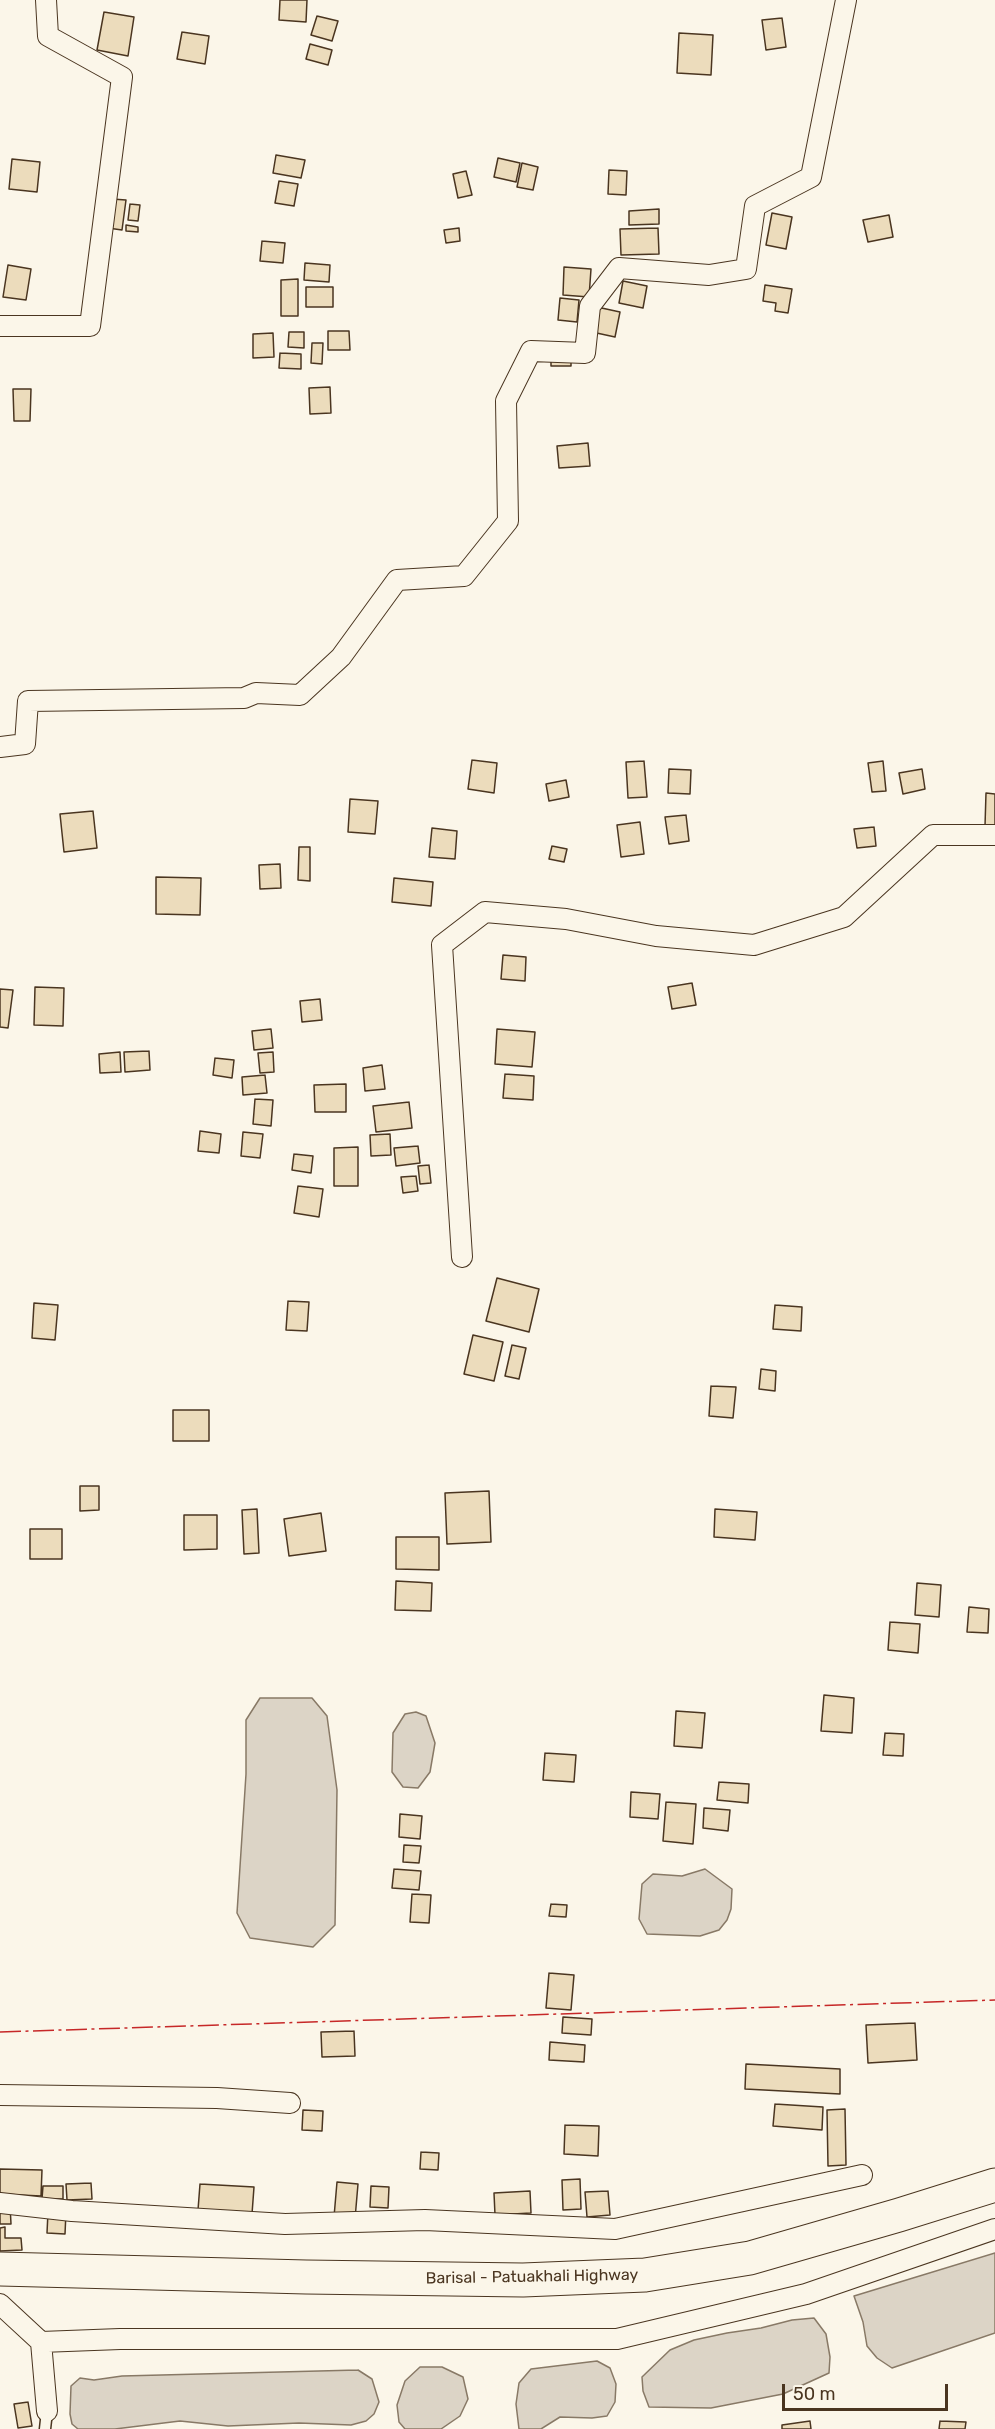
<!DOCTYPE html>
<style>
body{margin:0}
#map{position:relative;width:995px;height:2429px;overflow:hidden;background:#fbf6e9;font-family:Rubik,sans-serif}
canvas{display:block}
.scale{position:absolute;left:782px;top:2384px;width:166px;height:27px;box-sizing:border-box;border:3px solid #4a3520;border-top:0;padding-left:8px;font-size:18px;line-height:21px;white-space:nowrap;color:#4a3520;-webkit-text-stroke:4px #fbf6e9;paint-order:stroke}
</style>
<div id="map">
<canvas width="995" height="2429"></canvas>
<div class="scale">50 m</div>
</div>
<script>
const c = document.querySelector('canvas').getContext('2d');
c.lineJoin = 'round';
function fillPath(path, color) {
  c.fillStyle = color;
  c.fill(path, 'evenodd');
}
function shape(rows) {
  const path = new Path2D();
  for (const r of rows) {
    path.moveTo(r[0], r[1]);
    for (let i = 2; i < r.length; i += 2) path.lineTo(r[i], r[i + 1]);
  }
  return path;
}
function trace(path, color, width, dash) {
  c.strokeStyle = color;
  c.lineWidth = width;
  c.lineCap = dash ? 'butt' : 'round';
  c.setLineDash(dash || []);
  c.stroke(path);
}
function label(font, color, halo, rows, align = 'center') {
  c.font = font + ' Rubik,sans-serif';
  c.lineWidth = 4.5;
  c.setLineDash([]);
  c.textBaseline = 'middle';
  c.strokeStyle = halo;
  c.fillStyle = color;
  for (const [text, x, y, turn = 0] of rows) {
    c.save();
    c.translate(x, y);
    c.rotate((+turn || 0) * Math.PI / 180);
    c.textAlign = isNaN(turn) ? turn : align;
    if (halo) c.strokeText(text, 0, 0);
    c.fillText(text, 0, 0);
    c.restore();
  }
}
const water = shape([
 [260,1698,312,1698,327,1716,337,1790,335,1925,313,1947,250,1938,237,1913,246,1774,246,1720,260,1698],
 [416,1712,426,1716,435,1743,430,1772,418,1788,403,1787,392,1772,393,1733,405,1714,416,1712],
 [705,1869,732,1889,731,1909,727,1920,719,1930,700,1936,647,1934,639,1919,642,1884,653,1874,682,1876,705,1869],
 [995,2253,995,2333,892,2368,877,2358,867,2346,863,2322,854,2296,995,2253],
 [814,2318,826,2334,830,2357,829,2373,783,2394,711,2408,649,2407,643,2391,642,2377,670,2350,694,2340,727,2333,761,2328,792,2320,814,2318],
 [597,2361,610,2368,616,2384,615,2402,607,2416,592,2418,560,2417,541,2429,519,2429,516,2404,519,2383,531,2369,597,2361],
 [420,2367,442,2367,463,2377,468,2399,460,2416,441,2429,405,2429,399,2422,397,2405,405,2381,420,2367],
 [358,2370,372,2379,379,2402,374,2414,366,2421,351,2425,299,2423,228,2426,180,2421,115,2429,78,2429,72,2424,70,2414,71,2386,80,2378,94,2380,122,2376,358,2370]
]);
fillPath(water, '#dcd4c6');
trace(water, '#887966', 1.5);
const building = shape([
 [280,0,307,0,306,22,279,20,280,0],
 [104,12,134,17,128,56,97,50,104,12],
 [317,16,338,21,332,41,311,35,317,16],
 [782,18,786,47,766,50,762,20,782,18],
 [182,32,209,36,205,64,177,59,182,32],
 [679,33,713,35,711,75,677,73,679,33],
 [310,44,332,50,328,65,306,59,310,44],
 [276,155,305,160,301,178,273,173,276,155],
 [498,158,520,163,516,182,494,177,498,158],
 [12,159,40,162,37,192,9,189,12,159],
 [522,163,538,167,533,190,517,187,522,163],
 [609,170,627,171,626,195,608,194,609,170],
 [466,171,472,195,458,198,453,174,466,171],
 [279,181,298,184,294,206,275,203,279,181],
 [112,199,126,200,122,230,108,228,112,199],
 [130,204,140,205,138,221,128,220,130,204],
 [659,209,659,224,629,225,629,211,659,209],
 [772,213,792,217,786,249,766,245,772,213],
 [889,215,893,237,868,242,863,220,889,215],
 [126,225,138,227,138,232,126,231,126,225],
 [459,228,460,241,446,243,444,230,459,228],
 [658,228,659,254,621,255,620,229,658,228],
 [262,241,285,243,283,263,260,261,262,241],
 [305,263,330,265,329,282,304,280,305,263],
 [8,265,31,269,26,300,3,297,8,265],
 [564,267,591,269,589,297,563,295,564,267],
 [298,279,298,316,281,316,281,280,298,279],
 [623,281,647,286,643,308,619,303,623,281],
 [765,285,792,289,788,313,775,311,776,303,763,301,765,285],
 [306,287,333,287,333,307,306,307,306,287],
 [560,298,579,300,577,322,558,320,560,298],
 [597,307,620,312,615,337,592,332,597,307],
 [328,331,349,331,350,350,328,350,328,331],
 [289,332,304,332,304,348,288,347,289,332],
 [273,333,274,357,253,358,253,334,273,333],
 [312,343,323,343,322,364,311,363,312,343],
 [280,353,301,354,301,369,279,368,280,353],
 [551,353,571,354,571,366,551,366,551,353],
 [330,387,331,413,310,414,309,388,330,387],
 [13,389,31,389,30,421,14,421,13,389],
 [588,443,590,466,559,468,557,446,588,443],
 [472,760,497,763,494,793,468,789,472,760],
 [644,761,647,797,628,798,626,762,644,761],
 [883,761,886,791,872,792,868,763,883,761],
 [669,769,691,770,690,794,668,793,669,769],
 [922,769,925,789,903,794,899,773,922,769],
 [566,780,569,797,549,801,546,784,566,780],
 [986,793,995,794,995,827,985,826,986,793],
 [350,799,378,801,375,834,348,832,350,799],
 [93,811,97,848,64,852,60,814,93,811],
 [686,815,689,841,669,844,665,817,686,815],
 [640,822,644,854,621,857,617,825,640,822],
 [874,827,876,846,857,848,854,829,874,827],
 [432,828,457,831,455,859,429,857,432,828],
 [552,846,567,849,564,862,549,859,552,846],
 [299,847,310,847,310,881,298,880,299,847],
 [280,864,281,888,260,889,259,865,280,864],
 [156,877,201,878,200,915,156,914,156,877],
 [394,878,433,882,431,906,392,902,394,878],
 [503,955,526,957,525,981,501,979,503,955],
 [692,983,696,1005,672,1009,668,987,692,983],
 [35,987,64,988,63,1026,34,1025,35,987],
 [0,989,13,990,8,1028,0,1027,0,989],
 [320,999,322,1020,302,1022,300,1001,320,999],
 [271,1029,273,1048,254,1050,252,1031,271,1029],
 [497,1029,535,1032,532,1067,495,1064,497,1029],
 [149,1051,150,1070,125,1072,124,1052,149,1051],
 [120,1052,121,1072,100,1073,99,1054,120,1052],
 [273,1052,274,1072,260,1073,258,1053,273,1052],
 [215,1058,234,1060,232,1078,213,1075,215,1058],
 [382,1065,385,1089,365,1091,363,1068,382,1065],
 [505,1074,534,1076,533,1100,503,1098,505,1074],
 [265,1075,267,1093,243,1095,242,1077,265,1075],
 [346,1084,346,1112,315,1112,314,1085,346,1084],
 [255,1099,273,1100,271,1126,253,1124,255,1099],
 [409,1102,412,1128,376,1132,373,1106,409,1102],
 [200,1131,221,1134,219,1153,198,1151,200,1131],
 [243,1132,263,1134,260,1158,241,1156,243,1132],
 [390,1134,391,1155,371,1156,370,1135,390,1134],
 [418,1146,420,1163,396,1166,394,1148,418,1146],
 [358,1147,358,1186,334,1186,334,1148,358,1147],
 [294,1154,313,1156,311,1173,292,1170,294,1154],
 [429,1165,431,1183,420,1184,418,1166,429,1165],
 [416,1176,418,1191,403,1193,401,1177,416,1176],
 [298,1186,323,1189,319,1217,294,1213,298,1186],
 [497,1278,539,1289,529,1332,486,1321,497,1278],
 [288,1301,309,1302,307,1331,286,1330,288,1301],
 [34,1303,58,1305,55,1340,32,1338,34,1303],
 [775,1305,802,1307,801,1331,773,1329,775,1305],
 [473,1335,503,1342,494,1381,464,1374,473,1335],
 [512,1345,526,1348,519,1379,505,1376,512,1345],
 [761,1369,776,1371,775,1391,759,1389,761,1369],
 [711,1386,736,1387,733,1418,709,1416,711,1386],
 [173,1410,209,1410,209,1441,173,1441,173,1410],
 [80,1486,99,1486,99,1510,80,1511,80,1486],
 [489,1491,491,1542,447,1544,445,1493,489,1491],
 [257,1509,259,1553,244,1554,242,1510,257,1509],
 [715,1509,757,1512,755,1540,714,1537,715,1509],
 [321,1513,326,1551,289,1556,284,1519,321,1513],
 [184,1515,217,1515,217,1549,184,1550,184,1515],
 [30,1529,62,1529,62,1559,30,1559,30,1529],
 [396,1537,439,1537,439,1570,396,1569,396,1537],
 [396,1581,432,1583,431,1611,395,1610,396,1581],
 [917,1583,941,1585,939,1617,915,1615,917,1583],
 [969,1607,989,1609,988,1633,967,1632,969,1607],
 [890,1622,920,1624,918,1653,888,1650,890,1622],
 [824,1695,854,1698,852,1733,821,1731,824,1695],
 [676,1711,705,1713,702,1748,674,1746,676,1711],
 [885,1733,904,1734,903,1756,883,1755,885,1733],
 [545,1753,576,1755,574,1782,543,1780,545,1753],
 [719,1782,749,1784,748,1803,717,1800,719,1782],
 [631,1792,660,1794,658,1819,630,1817,631,1792],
 [666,1802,696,1804,693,1844,663,1841,666,1802],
 [704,1808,730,1810,728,1831,703,1828,704,1808],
 [400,1814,422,1816,420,1839,399,1837,400,1814],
 [404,1845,421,1846,419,1863,403,1862,404,1845],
 [394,1869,421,1871,419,1890,392,1888,394,1869],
 [412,1894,431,1895,429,1923,410,1922,412,1894],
 [551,1904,567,1905,566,1917,549,1916,551,1904],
 [549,1973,574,1975,571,2010,546,2008,549,1973],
 [563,2017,592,2019,591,2035,562,2033,563,2017],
 [915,2023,917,2060,868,2063,866,2025,915,2023],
 [354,2031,355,2056,322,2057,321,2032,354,2031],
 [550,2042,585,2045,584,2062,549,2060,550,2042],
 [746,2064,840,2069,840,2094,745,2089,746,2064],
 [775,2104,823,2107,822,2130,773,2126,775,2104],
 [845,2109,846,2165,828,2166,827,2110,845,2109],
 [303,2110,323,2111,322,2131,302,2130,303,2110],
 [565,2125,599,2126,598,2156,564,2154,565,2125],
 [421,2152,439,2153,438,2170,420,2169,421,2152],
 [0,2169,42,2170,41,2196,0,2194,0,2169],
 [580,2179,581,2209,563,2210,562,2180,580,2179],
 [337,2182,358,2184,355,2219,334,2217,337,2182],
 [91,2183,92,2199,67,2200,66,2184,91,2183],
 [200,2184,254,2187,252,2214,198,2210,200,2184],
 [43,2186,63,2186,63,2199,42,2199,43,2186],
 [371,2186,389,2187,388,2208,370,2207,371,2186],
 [530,2191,531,2213,495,2215,494,2193,530,2191],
 [608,2191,610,2215,587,2217,585,2192,608,2191],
 [10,2205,11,2224,0,2224,0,2206,10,2205],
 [48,2212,66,2212,65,2234,47,2233,48,2212],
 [5,2227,5,2238,21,2238,22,2250,0,2251,0,2228,5,2227],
 [28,2402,32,2426,18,2428,14,2404,28,2402],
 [810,2421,811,2429,782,2429,782,2425,810,2421],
 [940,2421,966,2422,965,2429,939,2429,940,2421]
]);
fillPath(building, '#ecdcbc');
trace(building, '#4a3520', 1.5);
const service = shape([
 [45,2429,47,2411]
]);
const minor = shape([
 [0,326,90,326,122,77,48,36,46,0],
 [0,747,25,744,28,701,244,698,256,693,300,695,341,657,397,580,464,576,508,521,506,401,531,351,585,353,590,306,619,268,709,275,746,269,755,206,811,177,846,0],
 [462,1257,442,945,485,912,566,919,656,936,754,945,844,917,933,835,995,835],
 [0,2095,217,2098,290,2103],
 [0,2203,72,2211,285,2224,425,2220,615,2229,862,2175],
 [0,2304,41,2342,120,2339,617,2339,806,2294,995,2229],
 [41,2342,47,2411]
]);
const trunk = shape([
 [0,2269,306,2277,523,2280,645,2275,750,2258,899,2215,995,2185]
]);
trace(service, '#4a3520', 13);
trace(minor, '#4a3520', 22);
trace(trunk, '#4a3520', 35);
trace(service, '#fbf6e9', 10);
trace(minor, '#fbf6e9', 20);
trace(trunk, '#fbf6e9', 33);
trace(shape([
 [0,2032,995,2000]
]), '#c62828', 1.5, [21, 4.5, 3, 4.5]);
label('16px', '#4a3520', '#fbf6e9', [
 ["Barisal - Patuakhali Highway",532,2277,-1]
]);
</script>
